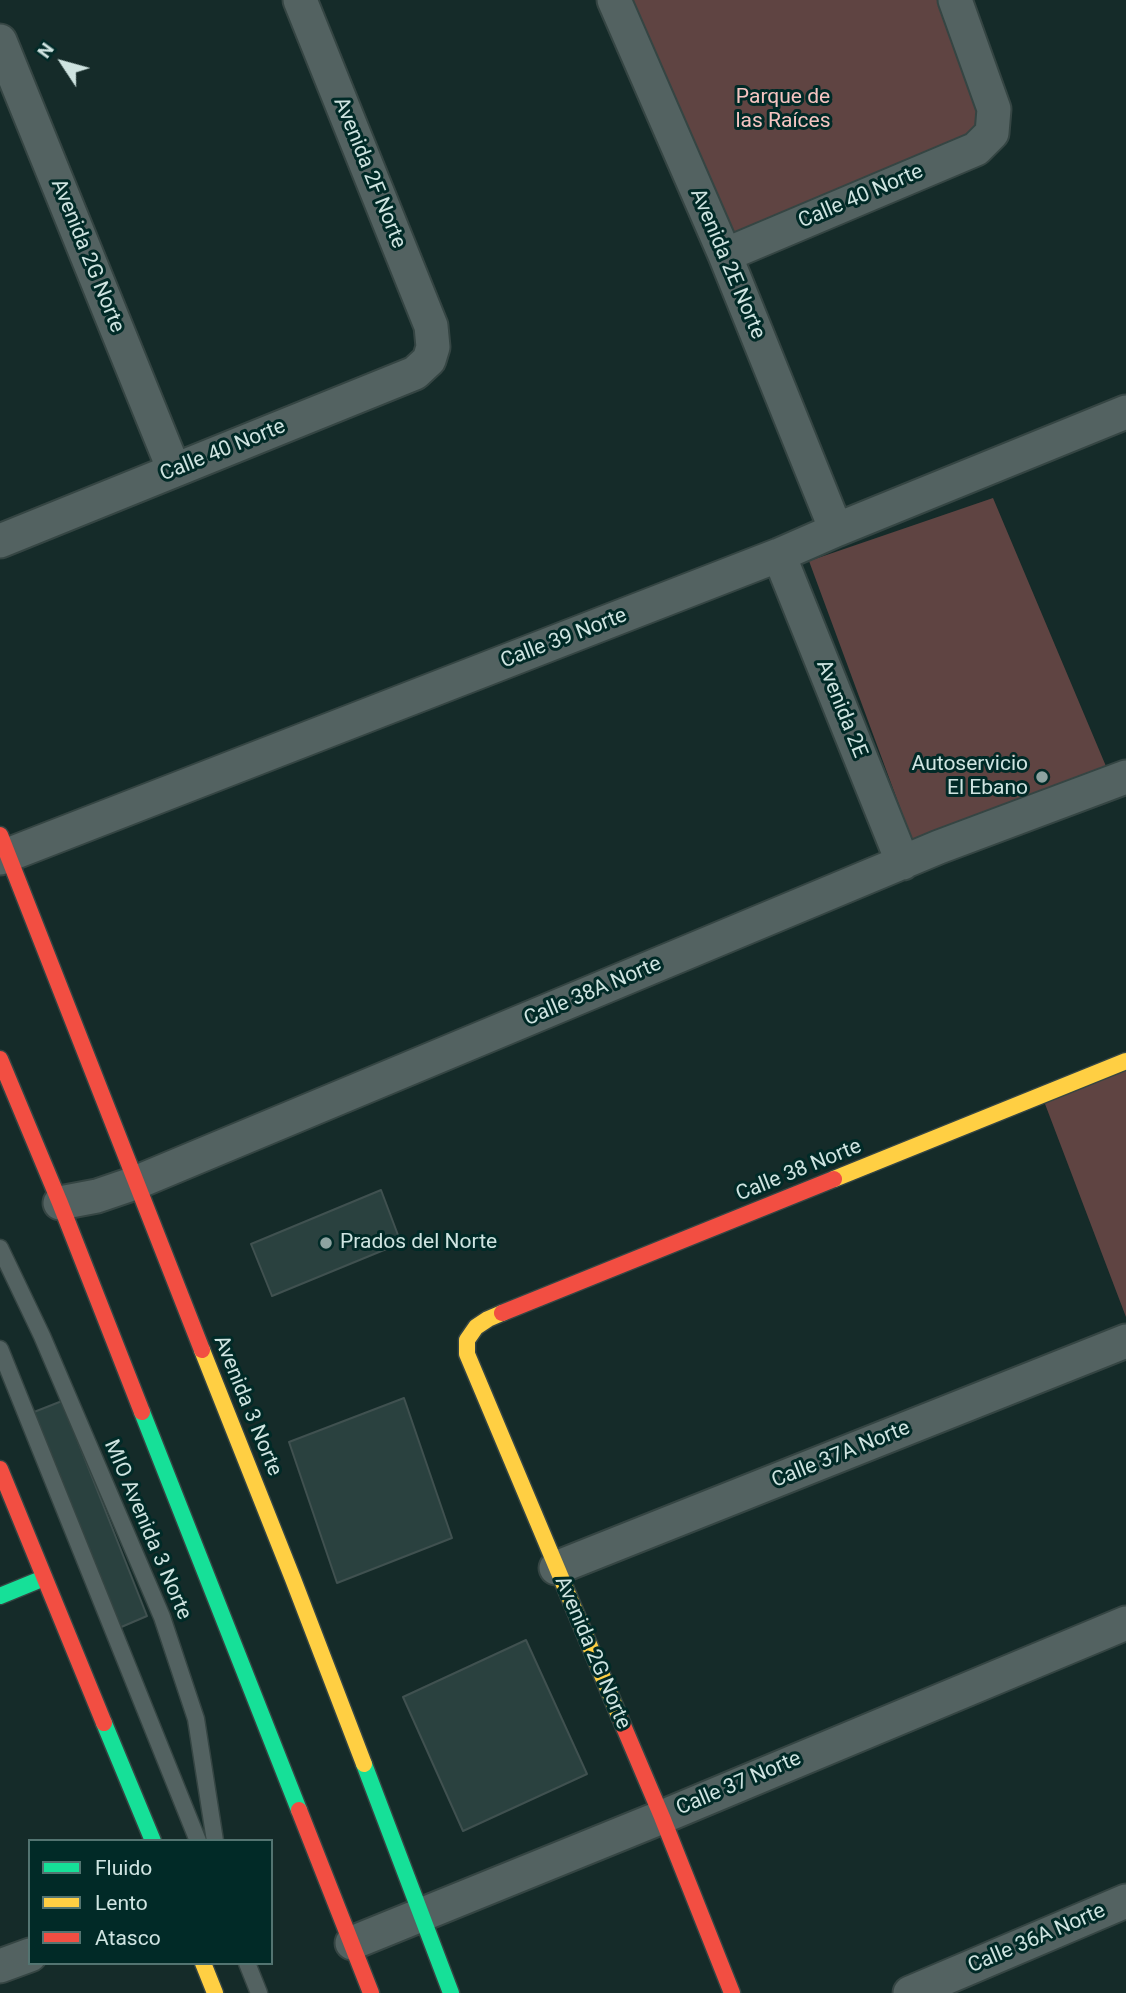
<!DOCTYPE html>
<meta charset="utf-8">
<style>
body{margin:0}
#map{position:relative;width:1126px;height:1993px;overflow:hidden;background:#152b29;font-family:Roboto,sans-serif}
canvas{display:block}
.legend{position:absolute;left:28px;top:1839px;width:245px;height:126px;box-sizing:border-box;background:#012a27;border:2px solid #537471;margin:0;padding:9px 12px;list-style:none;font-size:21px;color:#cfe4e1}
.legend li{display:flex;align-items:center;gap:14px;height:35px}
.legend b{width:35px;border:2px solid #537471}
.north{position:absolute;left:28px;top:28px;width:70px;height:70px;-webkit-text-stroke:5px #012a27;paint-order:stroke;rotate:306deg;font-size:19px;font-weight:700;line-height:28px;text-align:center;color:#cfe4e1}
.north::after{content:'';display:block;margin:auto;width:24px;height:32px;background:#cfe4e1;clip-path:polygon(50% 0,100% 100%,50% 72%,0 100%)}
</style>
<div id="map">
<canvas width="1126" height="1993"></canvas>
<ul class="legend">
<li><b style="height:9px;background:#16e098"></b>Fluido</li>
<li><b style="height:9px;background:#ffcf43"></b>Lento</li>
<li><b style="height:9px;background:#f24e42"></b>Atasco</li>
</ul>
<div class="north">N</div>
</div>
<script>
const c = document.querySelector('canvas').getContext('2d');
c.lineJoin = 'round';
function fillPath(path, color) {
  c.fillStyle = color;
  c.fill(path, 'evenodd');
}
function shape(rows) {
  const path = new Path2D();
  for (const r of rows) {
    path.moveTo(r[0], r[1]);
    for (let i = 2; i < r.length; i += 2) path.lineTo(r[i], r[i + 1]);
  }
  return path;
}
function trace(path, color, width, dash) {
  c.strokeStyle = color;
  c.lineWidth = width;
  c.lineCap = dash ? 'butt' : 'round';
  c.setLineDash(dash || []);
  c.stroke(path);
}
function label(font, color, halo, rows, align = 'center') {
  c.font = font + ' Roboto,sans-serif';
  c.lineWidth = 6;
  c.setLineDash([]);
  c.textBaseline = 'middle';
  c.strokeStyle = halo;
  c.fillStyle = color;
  for (const [text, x, y, turn = 0] of rows) {
    c.save();
    c.translate(x, y);
    c.rotate((+turn || 0) * Math.PI / 180);
    c.textAlign = isNaN(turn) ? turn : align;
    if (halo) c.strokeText(text, 0, 0);
    c.fillText(text, 0, 0);
    c.restore();
  }
}
fillPath(shape([
 [614,0,955,0,992,133,725,255],
 [993,498,1108,771,915,848,809,561],
 [1126,1061,1126,1317,1042,1096]
]), '#5f4442');
const building = shape([
 [381,1190,401,1243,272,1296,251,1244,381,1190],
 [404,1398,452,1538,337,1583,289,1442,404,1398],
 [62,1401,147,1616,119,1628,34,1412,62,1401],
 [526,1640,587,1774,463,1831,403,1697,526,1640]
]);
fillPath(building, '#2a413f');
trace(building, '#405150', 2);
const lane = shape([
 [0,1248,42,1336,162,1617,196,1719,215,1841],
 [0,1349,198,1841],
 [247,1963,259,1993]
]);
const street = shape([
 [614,0,725,255,836,530],
 [0,41,174,470],
 [725,255,976,149,992,133,994,109,955,0],
 [0,541,415,373,429,360,433,347,431,326,300,0],
 [779,555,903,863],
 [0,858,779,555,836,530,1126,412],
 [60,1203,97,1196,135,1183,939,847,1126,777],
 [556,1568,1126,1341],
 [352,1943,662,1817,1126,1623],
 [0,1966,30,1955],
 [910,1993,1126,1901]
]);
const fast = shape([
 [142,1412,299,1810],
 [0,1596,44,1578],
 [104,1723,153,1841],
 [364,1764,451,1993]
]);
const slow = shape([
 [834,1179,1126,1061],
 [502,1313,488,1319,476,1327,467,1340,467,1354,620,1718],
 [202,1350,293,1579,364,1764],
 [203,1963,215,1993]
]);
const jam = shape([
 [0,835,202,1350],
 [0,1059,60,1203,142,1412],
 [502,1313,834,1179],
 [0,1469,104,1723],
 [620,1718,662,1817,732,1993],
 [299,1810,371,1993]
]);
trace(lane, '#354543', 19);
trace(street, '#354543', 37);
trace(fast, '#354543', 19);
trace(slow, '#354543', 19);
trace(jam, '#354543', 19);
trace(lane, '#536261', 16);
trace(street, '#536261', 33);
trace(fast, '#16e098', 16);
trace(slow, '#ffcf43', 16);
trace(jam, '#f24e42', 16);
for (const [x, y, r, color] of [
 [1042,777,7,"#8ea3a1"],
 [326,1243,7,"#8ea3a1"]
]) {
  const dot = new Path2D();
  dot.arc(x, y, r, 0, 2 * Math.PI);
  c.fillStyle = color;
  c.fill(dot);
  trace(dot, '#012a27', 2.5);
}
label('21px', '#f5c4c1', '#012a27', [
 ["Parque de",783,98],
 ["las Raíces",783,122]
]);
label('21px', '#cfe4e1', '#012a27', [
 ["Avenida 2F Norte",369,173,68],
 ["Calle 40 Norte",861,197,-23],
 ["Avenida 2G Norte",87,256,68],
 ["Avenida 2E Norte",727,264,67],
 ["Calle 40 Norte",223,451,-22],
 ["Calle 39 Norte",564,639,-21],
 ["Avenida 2E",841,709,68],
 ["Calle 38A Norte",593,992,-23],
 ["Calle 38 Norte",799,1171,-22],
 ["Avenida 3 Norte",247,1406,68],
 ["Calle 37A Norte",841,1455,-22],
 ["MIO Avenida 3 Norte",147,1530,67],
 ["Avenida 2G Norte",592,1653,67],
 ["Calle 37 Norte",739,1784,-23],
 ["Calle 36A Norte",1037,1939,-23]
]);
label('21px', '#cfe4e1', '#012a27', [
 ["Autoservicio",1028,765],
 ["El Ebano",1028,789],
 ["Prados del Norte",340,1243,"left"]
], 'right');
</script>
